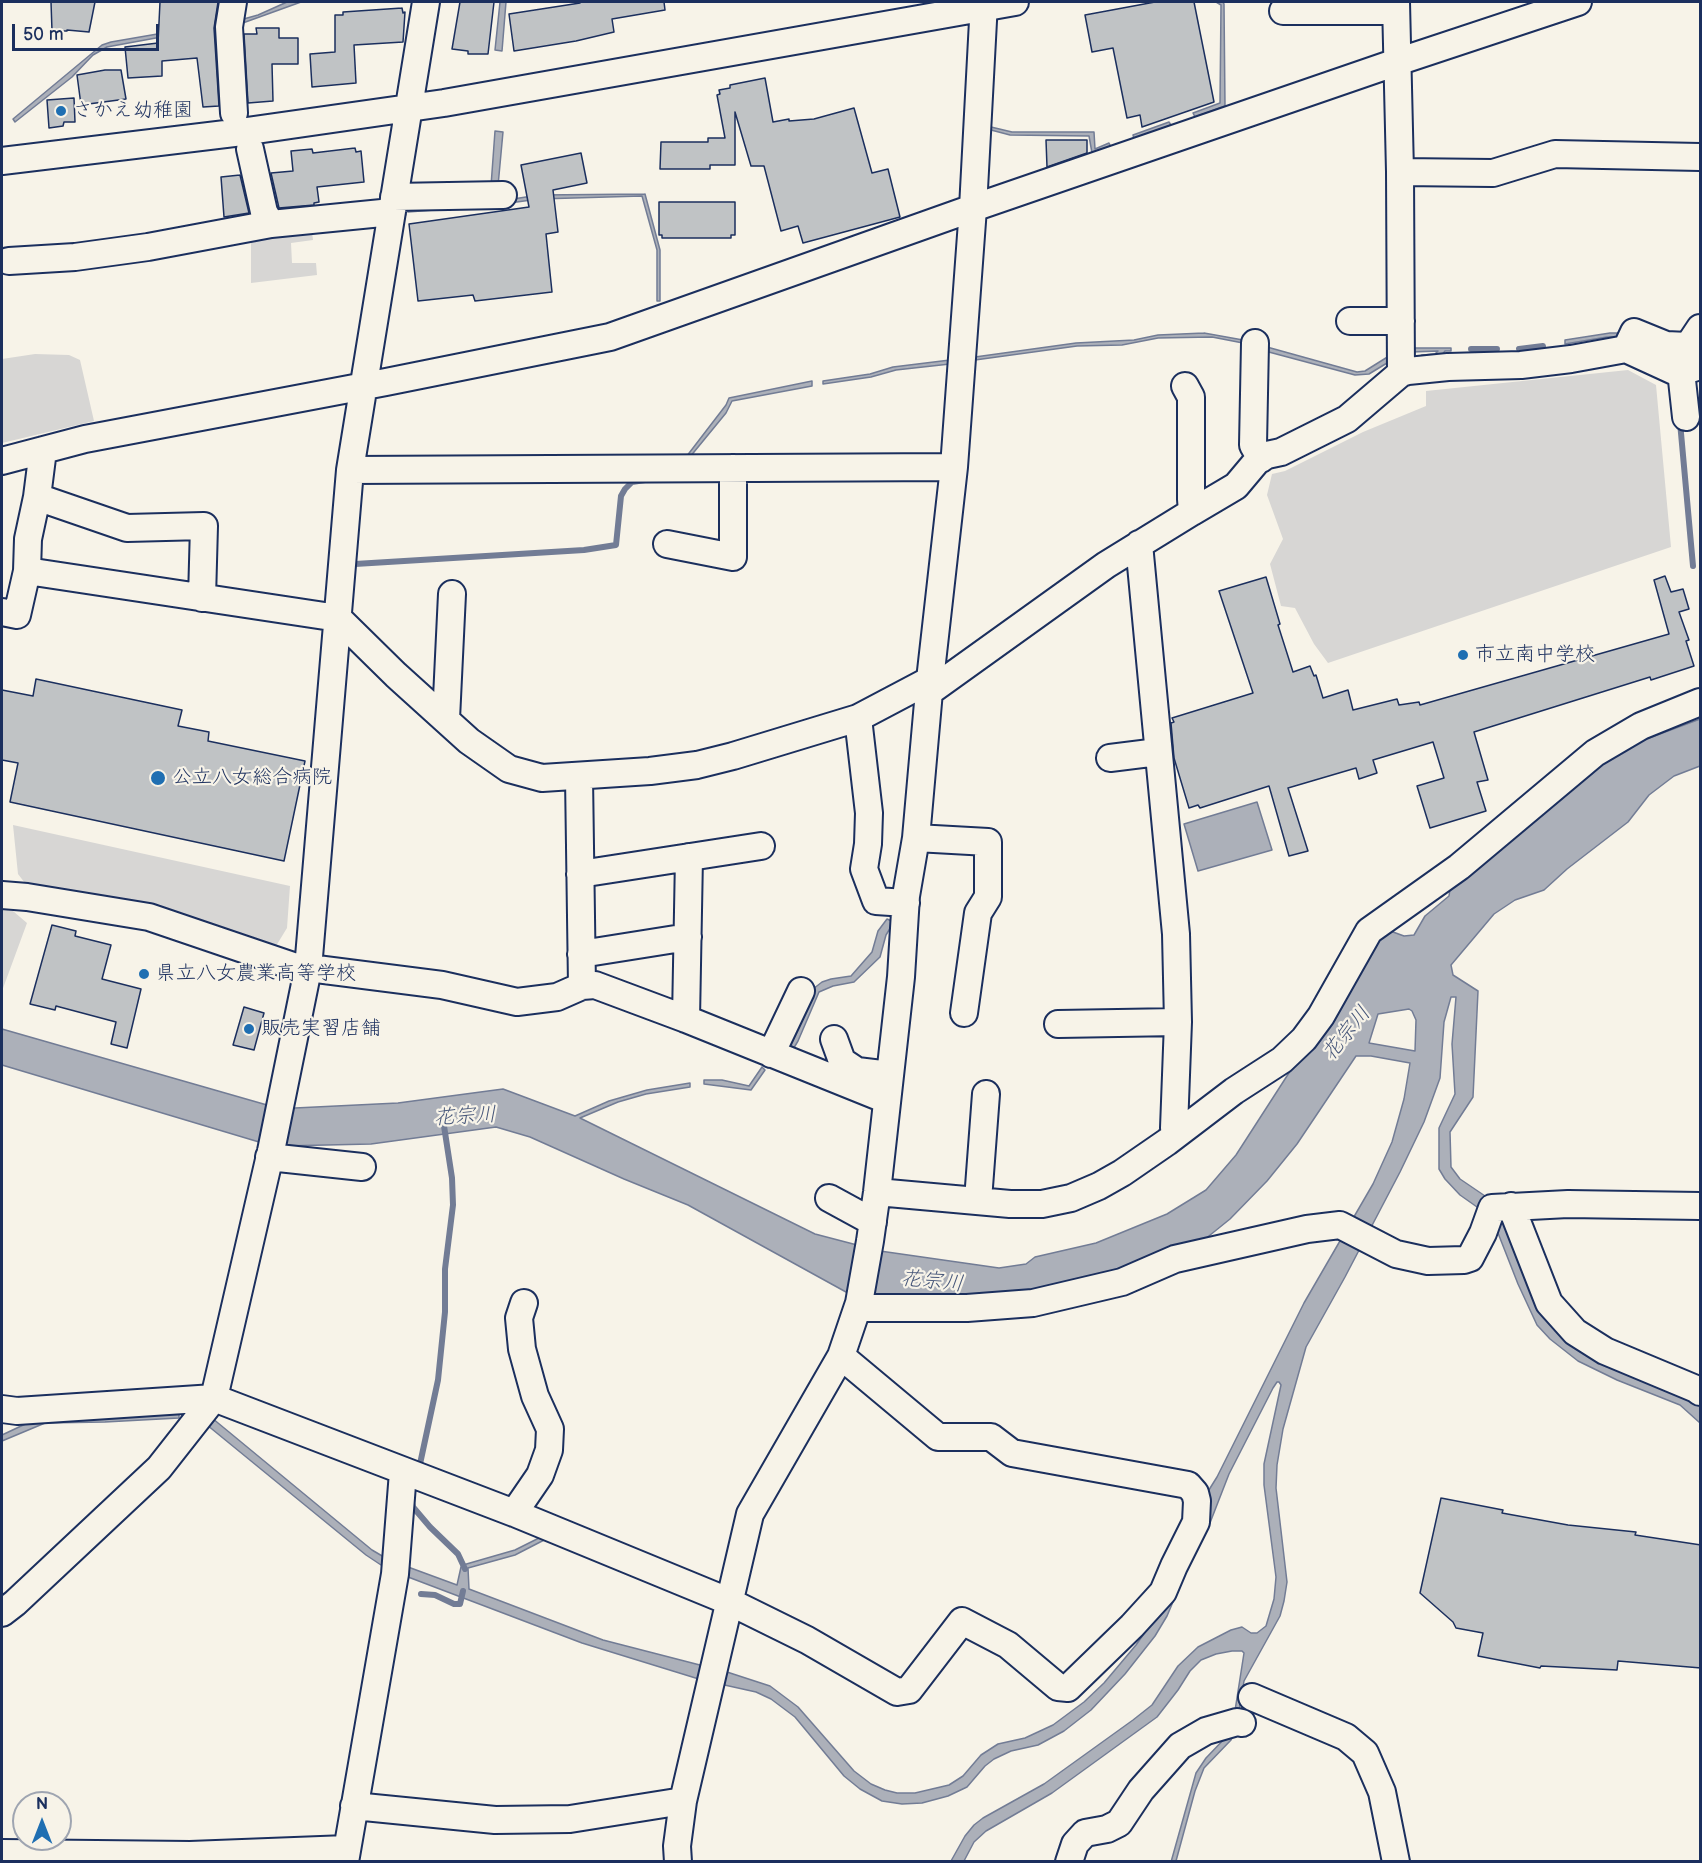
<!DOCTYPE html>
<meta charset="utf-8">
<style>
body{margin:0}
#map{position:relative;width:1702px;height:1863px;overflow:hidden;background:#f7f3e8;font-family:"Balsamiq Sans",sans-serif}
canvas{display:block}
.frame{position:absolute;inset:0;border:3px solid #1b2f5e;pointer-events:none}
.north{position:absolute;left:12px;top:1791px;width:60px;height:60px;box-sizing:border-box;background:#f7f3e8;border:2px solid #9fa5b1;border-radius:50%;rotate:0deg;font-size:16px;font-weight:700;line-height:24px;text-align:center;color:#1b2f5e}
.north::after{content:'';display:block;margin:auto;width:21px;height:27px;background:#1f6fb2;clip-path:polygon(50% 0,100% 100%,50% 72%,0 100%)}
.scale{position:absolute;left:12px;top:24px;width:147px;height:27px;box-sizing:border-box;border:3px solid #1b2f5e;border-top:0;padding-left:8px;font-size:18px;line-height:21px;white-space:nowrap;color:#1b2f5e;-webkit-text-stroke:4px #f7f3e8;paint-order:stroke}
</style>
<div id="map">
<canvas width="1702" height="1863"></canvas>
<div class="frame"></div>
<div class="north">N</div>
<div class="scale">50 m</div>
</div>
<script>
const c = document.querySelector('canvas').getContext('2d');
c.lineJoin = 'round';
function fillPath(path, color) {
  c.fillStyle = color;
  c.fill(path, 'evenodd');
}
function shape(rows) {
  const path = new Path2D();
  for (const r of rows) {
    path.moveTo(r[0], r[1]);
    for (let i = 2; i < r.length; i += 2) path.lineTo(r[i], r[i + 1]);
  }
  return path;
}
function trace(path, color, width, dash) {
  c.strokeStyle = color;
  c.lineWidth = width;
  c.lineCap = dash ? 'butt' : 'round';
  c.setLineDash(dash || []);
  c.stroke(path);
}
function label(font, color, halo, rows, align = 'center') {
  c.font = font + ' "Balsamiq Sans","Klee One",sans-serif';
  c.lineWidth = 4.5;
  c.setLineDash([]);
  c.textBaseline = 'middle';
  c.strokeStyle = halo;
  c.fillStyle = color;
  for (const [text, x, y, turn = 0] of rows) {
    c.save();
    c.translate(x, y);
    c.rotate((+turn || 0) * Math.PI / 180);
    c.textAlign = isNaN(turn) ? turn : align;
    if (halo) c.strokeText(text, 0, 0);
    c.fillText(text, 0, 0);
    c.restore();
  }
}
fillPath(shape([
 [311,224,313,240,291,243,292,263,316,263,317,275,251,283,251,232],
 [35,354,69,355,80,360,94,421,2,443,2,359],
 [1628,370,1656,385,1671,547,1328,663,1314,644,1295,608,1281,606,1270,564,1283,539,1267,495,1272,474,1285,471,1363,432,1426,406,1426,391],
 [13,825,290,886,287,928,276,946,150,903,56,892,28,887,18,874],
 [2,909,13,911,27,923,2,991]
]), '#d7d6d4');
const water = shape([
 [287,2,301,2,240,24,240,20,258,15,287,2],
 [500,2,506,2,502,51,495,50,500,2],
 [1216,2,1223,2,1224,4,1225,106,1195,117,1193,113,1220,103,1221,5,1216,2],
 [221,23,221,26,107,47,93,55,72,77,15,122,13,119,102,45,111,42,221,23],
 [1169,122,1171,125,1134,139,1133,135,1169,122],
 [991,127,1012,132,1094,132,1095,149,1109,143,1111,147,1092,153,1089,136,1010,135,991,130,991,127],
 [495,131,503,132,498,186,491,186,495,131],
 [645,194,660,250,660,301,657,301,657,250,642,196,539,199,487,206,408,212,407,209,487,203,539,195,645,194],
 [1204,333,1243,340,1243,343,1212,337,1158,338,1122,345,1077,346,975,360,975,357,1076,343,1134,340,1158,335,1204,333],
 [1610,333,1621,333,1622,337,1607,337,1565,344,1565,340,1610,333],
 [1267,347,1357,372,1365,371,1389,356,1392,360,1369,374,1355,375,1265,351,1267,347],
 [1412,348,1451,348,1451,351,1445,351,1442,355,1415,359,1422,355,1435,354,1438,351,1412,352,1412,348],
 [950,360,950,364,896,370,871,377,823,384,823,381,870,374,893,367,950,360],
 [812,381,812,386,732,401,726,413,685,463,683,461,726,405,729,398,812,381],
 [1700,719,1700,766,1674,776,1649,795,1628,822,1567,869,1544,890,1515,900,1494,914,1451,965,1453,975,1478,991,1473,1097,1450,1132,1451,1167,1460,1179,1488,1198,1477,1207,1460,1195,1445,1179,1439,1169,1439,1128,1455,1094,1452,1044,1456,997,1451,997,1444,1022,1440,1078,1424,1122,1400,1172,1345,1277,1306,1347,1283,1429,1277,1465,1276,1488,1287,1582,1284,1601,1280,1616,1244,1681,1238,1717,1234,1717,1244,1653,1242,1651,1232,1651,1216,1654,1201,1660,1190,1671,1178,1690,1157,1717,1052,1793,986,1831,974,1842,964,1861,951,1861,965,1836,974,1825,983,1818,1044,1784,1133,1720,1152,1705,1178,1666,1198,1647,1231,1630,1242,1627,1251,1633,1257,1633,1266,1626,1274,1599,1276,1577,1264,1485,1264,1464,1281,1385,1279,1382,1277,1382,1273,1388,1229,1474,1208,1528,1189,1564,1167,1616,1155,1636,1125,1674,1091,1710,1064,1731,1038,1745,1011,1751,994,1759,985,1766,967,1787,948,1796,922,1803,902,1804,882,1801,860,1789,844,1776,795,1717,771,1699,756,1692,702,1680,582,1643,387,1569,366,1555,207,1425,212,1418,372,1550,389,1560,457,1585,461,1567,463,1565,515,1550,545,1535,548,1538,515,1555,468,1568,469,1589,603,1640,727,1672,770,1686,798,1707,854,1771,871,1784,885,1790,897,1793,915,1793,949,1785,963,1776,981,1755,998,1744,1025,1738,1053,1725,1084,1702,1104,1683,1136,1645,1155,1618,1202,1501,1217,1477,1304,1303,1373,1184,1392,1142,1404,1099,1410,1063,1371,1056,1356,1056,1297,1144,1267,1181,1230,1219,1199,1244,1045,1296,876,1301,846,1292,688,1205,624,1179,530,1137,496,1127,371,1144,282,1146,259,1142,2,1065,2,1029,267,1105,295,1108,398,1103,503,1089,575,1116,609,1101,647,1090,690,1083,690,1087,646,1094,618,1102,580,1118,815,1234,880,1251,999,1268,1026,1264,1035,1257,1096,1243,1167,1214,1206,1190,1236,1155,1376,938,1391,929,1393,932,1404,936,1414,935,1425,916,1449,896,1450,889,1478,862,1607,756,1633,744,1700,719],
 [1409,1009,1412,1011,1416,1020,1415,1051,1369,1043,1378,1014,1409,1009],
 [1257,802,1272,850,1198,871,1184,824,1257,802],
 [887,919,894,922,886,935,880,957,854,982,833,986,819,992,798,1041,792,1051,786,1048,813,989,822,982,831,979,851,976,872,952,878,931,887,919],
 [762,1067,765,1070,751,1090,704,1084,704,1080,722,1080,749,1086,762,1067],
 [1506,1220,1542,1301,1700,1403,1700,1423,1680,1405,1617,1380,1578,1361,1550,1339,1537,1325,1518,1284,1496,1228,1506,1220],
 [179,1411,179,1418,105,1422,45,1423,2,1441,2,1435,36,1419,179,1411],
 [1228,1735,1233,1735,1231,1740,1204,1768,1195,1791,1176,1861,1171,1862,1196,1773,1206,1758,1228,1735]
]);
fillPath(water, '#acb0b9');
trace(water, '#727c95', 1.5);
trace(shape([
 [1471,349,1497,349],
 [1519,349,1543,346],
 [1680,422,1693,566],
 [355,564,584,550,616,545,621,496,625,489,632,482,645,480],
 [420,1464,438,1380,445,1312,445,1269,453,1205,452,1178,444,1126],
 [412,1503,413,1507,430,1527,458,1554,465,1569],
 [421,1594,435,1595,454,1604,460,1604,463,1591]
]), '#727c95', 6);
const building = shape([
 [51,2,95,2,89,32,67,30,67,31,52,31,51,2],
 [160,2,218,2,214,28,219,106,203,107,197,58,162,61,162,76,128,78,125,47,158,43,160,2],
 [460,2,494,2,488,54,468,54,468,51,452,49,460,2],
 [580,2,664,2,665,10,612,19,614,32,576,41,514,51,509,14,580,3,580,2],
 [1155,2,1194,2,1214,102,1142,127,1140,115,1127,118,1113,48,1092,52,1085,15,1155,2],
 [402,8,403,13,405,12,403,42,354,45,356,83,312,87,310,54,335,52,335,15,343,15,343,12,402,8],
 [256,28,279,28,279,38,298,38,298,64,272,64,273,101,248,103,244,34,257,34,256,28],
 [105,70,121,70,126,99,81,105,77,75,105,70],
 [765,78,773,122,789,119,789,121,814,119,854,108,872,173,888,169,900,217,803,243,798,226,781,231,764,166,751,166,735,112,735,165,710,165,710,169,660,169,661,142,708,142,708,138,725,138,717,95,720,94,719,90,730,88,730,85,765,78],
 [74,98,75,122,64,122,63,126,49,128,47,100,74,98],
 [1046,140,1087,140,1087,153,1047,167,1046,140],
 [355,148,356,152,361,151,364,182,317,187,319,202,314,203,314,205,279,208,271,173,293,171,291,151,312,149,313,153,355,148],
 [581,153,587,183,553,190,558,232,546,234,552,292,475,301,473,295,418,301,409,224,529,207,521,165,581,153],
 [240,175,249,213,224,217,221,177,240,175],
 [659,202,735,202,735,235,731,235,731,238,662,238,662,235,659,235,659,202],
 [1665,576,1671,592,1683,589,1689,609,1679,612,1689,640,1686,641,1694,666,1651,680,1650,677,1474,732,1488,780,1477,782,1486,811,1430,828,1417,786,1444,778,1433,742,1373,760,1377,773,1359,779,1356,768,1288,788,1308,851,1289,856,1269,786,1200,808,1198,805,1189,808,1174,758,1171,723,1174,722,1172,718,1253,693,1219,591,1266,577,1280,624,1278,625,1293,672,1310,666,1314,676,1316,675,1323,698,1348,690,1353,710,1397,699,1399,705,1419,702,1420,705,1669,634,1654,580,1665,576],
 [36,679,182,710,178,726,209,732,208,741,305,761,284,861,10,802,18,763,2,760,2,690,33,696,36,679],
 [52,925,76,931,75,936,111,945,102,979,141,989,127,1048,111,1044,116,1022,56,1006,55,1010,30,1004,52,925],
 [244,1007,264,1013,254,1050,233,1045,244,1007],
 [1441,1498,1503,1510,1502,1513,1568,1525,1636,1532,1635,1535,1701,1545,1701,1668,1618,1661,1617,1670,1541,1666,1540,1668,1478,1656,1483,1633,1456,1628,1453,1622,1420,1593,1441,1498]
]);
fillPath(building, '#c0c3c5');
trace(building, '#1b2f5e', 1.5);
const minor = shape([
 [233,2,229,27,234,113],
 [1396,2,1400,172,1401,373],
 [1283,11,1396,11],
 [250,149,264,212,271,224],
 [2,161,234,133,444,103,1015,2],
 [1400,172,1493,173,1555,154,1700,157],
 [394,197,503,195],
 [9,261,75,257,148,247,271,224,392,212],
 [1350,321,1401,321],
 [1255,343,1253,445,1261,459],
 [1626,349,1634,332,1666,345,1688,346,1700,328],
 [1681,371,1686,417],
 [1185,386,1191,397,1191,499,1192,512,1236,486,1257,461,1267,455,1281,452,1347,419,1401,373,1408,371,1448,367,1521,365,1571,359,1626,349,1674,371,1684,371,1700,366],
 [43,450,37,497,127,528,204,526,202,598],
 [2,461,85,439,386,382,610,337,973,208,1397,62,1578,2],
 [350,470,954,467],
 [667,544,733,557,733,468],
 [1139,544,1176,934,1178,1022,1174,1128],
 [27,571,28,539,37,497],
 [2,612,17,615,27,571,338,618,396,675,469,741,509,769,542,778,650,771,697,765,733,756,858,718,930,680],
 [929,692,1106,565,1192,512],
 [858,718,869,813,868,844,864,869,876,901,906,903],
 [446,719,452,594],
 [1110,758,1158,752],
 [579,777,582,986],
 [916,838,988,842,988,897,978,913,964,1013],
 [580,874,761,846],
 [2,895,27,897,149,917,293,966,442,985,517,1002,557,997,582,986,595,985,686,1019,887,1100],
 [581,954,688,937],
 [686,1019,689,857],
 [1058,1024,1178,1022],
 [834,1039,842,1061,857,1071,890,1075],
 [771,1054,801,991],
 [269,1157,362,1167],
 [877,1192,1010,1204,1042,1204,1071,1198,1099,1186,1122,1173,1167,1142,1234,1091,1282,1060,1304,1039,1321,1016,1369,931,1459,867,1595,753,1641,726,1700,702],
 [829,1198,873,1222],
 [978,1200,986,1094],
 [1511,1206,1549,1303,1575,1332,1605,1351,1696,1389,1700,1392],
 [858,1308,967,1308,1033,1303,1122,1282,1175,1259,1307,1229,1340,1225,1396,1254,1428,1261,1464,1260,1470,1258,1483,1233,1492,1208,1568,1204,1700,1206],
 [2,1409,17,1411,214,1398,514,1513,728,1601,807,1640,897,1692,909,1690,962,1621,1008,1645,1058,1687,1068,1688,1132,1626,1163,1592,1174,1566,1196,1522,1197,1501,1195,1493,1188,1485,1012,1453,991,1437,938,1437,841,1356],
 [514,1513,540,1475,549,1450,550,1429,535,1396,522,1349,519,1318,524,1303],
 [2,1613,15,1603,159,1468,214,1398,271,1151,308,969,350,470,426,2],
 [1252,1697,1346,1737,1365,1753,1382,1792,1396,1862],
 [354,1806,495,1820,570,1819,683,1801],
 [2,1853,190,1855,347,1849],
 [345,1862,395,1574,403,1472],
 [678,1862,677,1846,683,1801,750,1514,841,1356,859,1303,870,1241,877,1192,901,977,906,896,916,838,930,680,954,467,973,208,984,2],
 [1069,1862,1075,1844,1085,1833,1107,1829,1119,1823,1141,1790,1180,1746,1206,1731,1237,1722,1242,1723]
]);
trace(minor, '#1b2f5e', 30);
trace(minor, '#f7f3e8', 26);
for (const [x, y, r, color] of [
 [61,111,6,"#1f6fb2"],
 [1463,655,6,"#1f6fb2"],
 [158,778,8,"#1f6fb2"],
 [144,974,6,"#1f6fb2"],
 [249,1029,6,"#1f6fb2"]
]) {
  const dot = new Path2D();
  dot.arc(x, y, r, 0, 2 * Math.PI);
  c.fillStyle = color;
  c.fill(dot);
  trace(dot, '#f7f3e8', 2);
}
label('20px', '#1b2f5e', '#f7f3e8', [
 ["さかえ幼稚園",73,111],
 ["市立南中学校",1475,655],
 ["公立八女総合病院",172,778],
 ["県立八女農業高等学校",156,974],
 ["販売実習店舗",261,1029]
], 'left');
label('italic 21px', '#465679', '#f7f3e8', [
 ["花宗川",1347,1034,-51],
 ["花宗川",465,1117,-3],
 ["花宗川",932,1282,6]
]);
</script>
